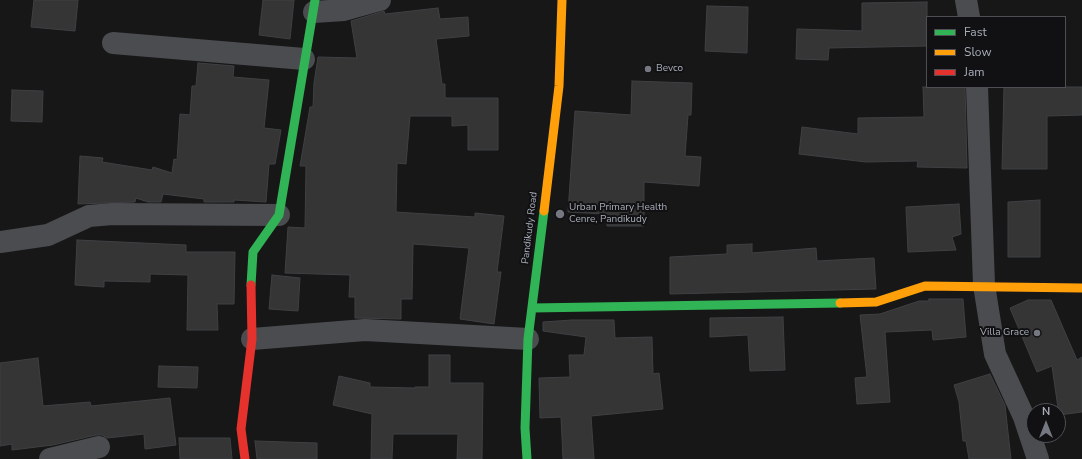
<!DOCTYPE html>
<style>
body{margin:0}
#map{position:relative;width:1082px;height:459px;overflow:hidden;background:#171717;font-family:"Nunito Sans",sans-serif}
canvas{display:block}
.legend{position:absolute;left:926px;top:16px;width:140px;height:72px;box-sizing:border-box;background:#111113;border:1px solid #4d4f55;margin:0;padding:5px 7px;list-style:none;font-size:12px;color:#a8adb8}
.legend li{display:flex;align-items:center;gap:8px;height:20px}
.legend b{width:20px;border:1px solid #4d4f55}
.north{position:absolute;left:1026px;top:403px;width:40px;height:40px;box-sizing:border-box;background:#111113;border:1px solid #4d4f55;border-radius:50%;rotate:0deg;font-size:11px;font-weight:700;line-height:16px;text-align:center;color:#a8adb8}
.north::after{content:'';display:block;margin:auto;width:14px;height:18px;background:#757880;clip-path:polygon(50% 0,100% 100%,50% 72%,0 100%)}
</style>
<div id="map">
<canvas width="1082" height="459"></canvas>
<ul class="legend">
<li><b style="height:5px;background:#30b455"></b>Fast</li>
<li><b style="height:5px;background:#ff9f0a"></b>Slow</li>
<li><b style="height:5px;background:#e5322d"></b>Jam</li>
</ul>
<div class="north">N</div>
</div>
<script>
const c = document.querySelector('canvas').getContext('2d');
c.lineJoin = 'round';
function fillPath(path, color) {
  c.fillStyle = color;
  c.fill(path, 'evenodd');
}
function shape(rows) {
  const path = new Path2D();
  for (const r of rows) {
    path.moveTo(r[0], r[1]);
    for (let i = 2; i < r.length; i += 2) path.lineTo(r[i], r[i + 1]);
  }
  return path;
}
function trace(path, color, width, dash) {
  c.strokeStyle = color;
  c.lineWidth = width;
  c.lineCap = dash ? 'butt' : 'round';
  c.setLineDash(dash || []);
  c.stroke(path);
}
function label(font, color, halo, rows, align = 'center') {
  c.font = font + ' "Nunito Sans",sans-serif';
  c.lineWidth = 4;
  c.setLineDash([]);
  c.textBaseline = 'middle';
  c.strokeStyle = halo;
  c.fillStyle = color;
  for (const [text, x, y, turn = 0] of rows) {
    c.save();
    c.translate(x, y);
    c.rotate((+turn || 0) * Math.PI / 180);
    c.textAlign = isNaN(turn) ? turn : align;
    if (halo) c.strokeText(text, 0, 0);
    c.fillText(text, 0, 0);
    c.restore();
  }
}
const building = shape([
 [34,0,78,0,75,31,31,27,34,0],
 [263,0,294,0,290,39,259,35,263,0],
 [927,2,927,46,829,48,828,60,796,59,797,29,862,31,862,3,927,2],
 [707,6,748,7,747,53,705,51,707,6],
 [438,8,440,19,468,17,469,36,436,39,442,84,445,84,445,98,498,98,498,150,468,150,468,125,452,126,452,116,410,116,406,164,397,163,396,212,475,217,475,213,504,216,497,272,501,272,494,324,460,319,469,248,413,244,412,299,401,299,401,319,355,318,355,297,349,297,350,275,285,273,288,227,305,228,306,166,300,166,310,107,313,107,314,83,318,57,357,58,351,21,384,11,385,14,438,8],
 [198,63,234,66,233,77,269,80,264,128,281,130,275,164,269,164,266,202,234,200,234,202,204,202,204,199,163,194,161,202,148,202,136,198,135,202,78,204,80,156,103,158,102,162,152,170,153,167,172,173,174,159,177,160,180,114,190,115,192,86,196,86,198,63],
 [632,81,692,83,691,115,688,115,685,156,701,157,699,186,644,182,644,226,607,226,607,214,568,212,575,111,631,115,632,81],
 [923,87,965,87,967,168,917,167,918,161,866,162,799,154,802,127,858,134,858,118,924,117,923,87],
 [1004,87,1082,87,1082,115,1047,116,1047,169,1002,169,1004,87],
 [12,90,43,91,42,122,11,121,12,90],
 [1040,200,1040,257,1008,257,1008,202,1040,200],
 [959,204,961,234,952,237,956,250,908,252,906,207,959,204],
 [77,240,186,245,186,252,235,252,234,304,217,304,218,330,187,330,188,275,150,274,150,282,104,281,104,287,75,285,77,240],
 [752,244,752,253,816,248,817,261,874,258,876,289,670,294,670,257,727,254,727,245,752,244],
 [272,275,300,278,298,311,269,309,272,275],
 [929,299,963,299,966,337,933,340,932,330,885,332,890,402,857,404,855,378,867,377,860,315,880,314,919,301,929,301,929,299],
 [1028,300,1051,300,1077,360,1082,357,1082,412,1059,415,1052,366,1037,372,1010,308,1028,300],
 [783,317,785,370,750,371,748,335,710,337,710,318,783,317],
 [572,320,614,320,615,338,652,337,653,374,659,373,663,409,591,416,594,459,563,459,561,417,540,418,539,378,570,377,569,355,584,355,586,337,543,331,543,322,572,320],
 [429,355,450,355,450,383,483,383,482,459,457,459,458,434,393,434,392,459,371,459,372,414,333,405,339,376,370,383,370,387,415,388,415,387,429,387,429,355],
 [38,358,43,406,90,402,91,406,170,398,176,445,145,449,144,434,107,438,102,435,96,435,53,445,12,450,12,444,0,446,0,363,38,358],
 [159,366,198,367,197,388,158,387,159,366],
 [990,374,1005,405,1011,459,969,459,966,441,963,441,959,402,954,385,990,374],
 [179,438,230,438,232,459,180,459,179,438],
 [255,441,317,443,317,459,257,459,255,441]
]);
fillPath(building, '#353536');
trace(building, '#3f4043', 1);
trace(shape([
 [966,0,969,17],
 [314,12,344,10,380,0],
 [113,43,304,59],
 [977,87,984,285,995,354,1024,417,1038,459],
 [0,242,48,235,89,216,112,214,279,215],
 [252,339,365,330,528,339],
 [50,459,99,447]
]), '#4b4c50', 22);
trace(shape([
 [251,285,253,252,279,215,315,0],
 [532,308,840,303],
 [527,459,525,428,528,339,544,211]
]), '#30b455', 9);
trace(shape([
 [544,211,559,86,562,0],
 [840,303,876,302,925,286,1082,288]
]), '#ff9f0a', 9);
trace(shape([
 [245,459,241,429,252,339,251,285]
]), '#e5322d', 9);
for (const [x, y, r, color] of [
 [648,69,4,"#757880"],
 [560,214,5,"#757880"],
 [1037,333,4,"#757880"]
]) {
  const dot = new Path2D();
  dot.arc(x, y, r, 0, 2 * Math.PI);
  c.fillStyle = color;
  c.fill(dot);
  trace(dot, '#111113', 1.5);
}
label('10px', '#a8adb8', '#111113', [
 ["Bevco",656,69],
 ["Urban Primary Health",569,208],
 ["Cenre, Pandikudy",569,220],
 ["Villa Grace",1029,333,"right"]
], 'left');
label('10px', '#a8adb8', '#111113', [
 ["Pandikudy Road",530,228,-83]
]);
</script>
